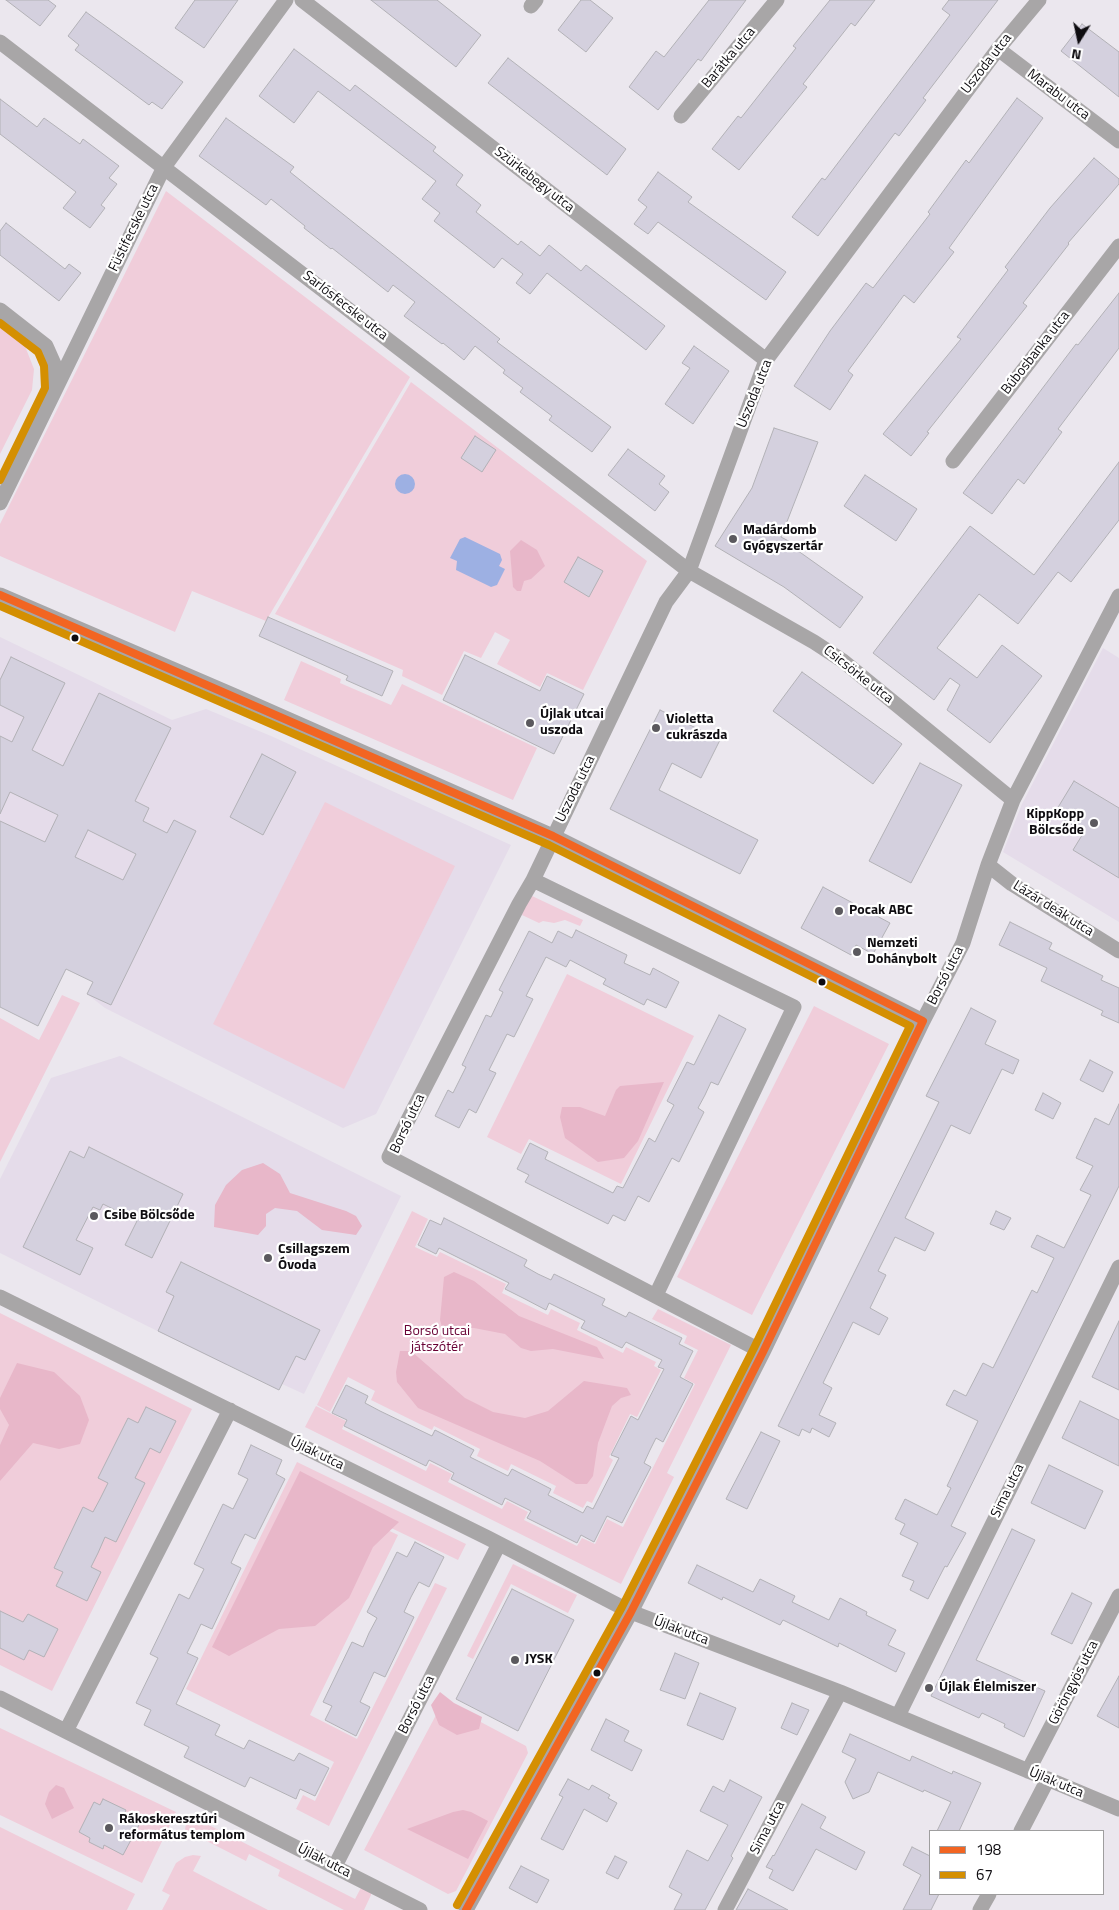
<!DOCTYPE html>
<meta charset="utf-8">
<style>
body{margin:0}
#map{position:relative;width:1119px;height:1910px;overflow:hidden;background:#ebe7ee;font-family:"Titillium Web",sans-serif}
canvas{display:block}
.legend{position:absolute;left:929px;top:1830px;width:175px;height:65px;box-sizing:border-box;background:#fff;border:1px solid #9f9e9f;margin:0;padding:6px 9px;list-style:none;font-size:15px;color:#0e0c10}
.legend li{display:flex;align-items:center;gap:10px;height:25px}
.legend b{width:25px;border:1px solid #9f9e9f}
.north{position:absolute;left:1054px;top:15px;width:50px;height:50px;-webkit-text-stroke:4px #fff;paint-order:stroke;rotate:190deg;font-size:14px;font-weight:700;line-height:20px;text-align:center;color:#0e0c10}
.north::after{content:'';display:block;margin:auto;width:18px;height:22px;background:#0e0c10;clip-path:polygon(50% 0,100% 100%,50% 72%,0 100%)}
</style>
<div id="map">
<canvas width="1119" height="1910"></canvas>
<ul class="legend">
<li><b style="height:6px;background:#f26522"></b>198</li>
<li><b style="height:6px;background:#d48f02"></b>67</li>
</ul>
<div class="north">N</div>
</div>
<script>
const c = document.querySelector('canvas').getContext('2d');
c.lineJoin = 'round';
function fillPath(path, color) {
  c.fillStyle = color;
  c.fill(path, 'evenodd');
}
function shape(rows) {
  const path = new Path2D();
  for (const r of rows) {
    if (r.length === 3) {
      path.moveTo(r[0] + r[2], r[1]);
      path.arc(r[0], r[1], r[2], 0, 2 * Math.PI);
      continue;
    }
    path.moveTo(r[0], r[1]);
    for (let i = 2; i < r.length; i += 2) path.lineTo(r[i], r[i + 1]);
  }
  return path;
}
function trace(path, color, width, dash) {
  c.strokeStyle = color;
  c.lineWidth = width;
  c.lineCap = dash ? 'butt' : 'round';
  c.setLineDash(dash || []);
  c.stroke(path);
}
function label(font, color, halo, rows, align = 'center') {
  c.font = font + ' "Titillium Web",sans-serif';
  c.lineWidth = 4.5;
  c.setLineDash([]);
  c.textBaseline = 'middle';
  c.strokeStyle = halo;
  c.fillStyle = color;
  for (const [text, x, y, turn = 0] of rows) {
    c.save();
    c.translate(x, y);
    c.rotate((+turn || 0) * Math.PI / 180);
    c.textAlign = isNaN(turn) ? turn : align;
    if (halo) c.strokeText(text, 0, 0);
    c.fillText(text, 0, 0);
    c.restore();
  }
}
fillPath(shape([
 [0,637,172,720,206,709,271,736,511,845,376,1114,343,1128,105,1008,87,994,93,982,66,969,0,1007],
 [1103,648,1119,658,1119,922,1003,852,1022,804],
 [120,1056,401,1196,304,1394,282,1384,279,1390,246,1374,248,1370,229,1361,226,1365,0,1253,0,1179,51,1078]
]), '#e5dcea');
fillPath(shape([
 [166,191,410,377,266,621,192,591,175,632,0,556,0,524],
 [0,322,21,336,34,369,32,390,0,454],
 [411,382,647,561,583,690,547,673,540,687,497,664,510,640,495,632,481,658,464,651,442,695,402,676,403,670,275,614],
 [301,661,341,679,340,683,391,705,402,684,537,748,513,800,284,700],
 [325,802,455,866,344,1089,213,1024],
 [532,896,583,920,580,926,565,920,554,923,543,921,539,923,522,915,525,901],
 [567,974,694,1036,621,1184,529,1139,521,1154,487,1137],
 [62,995,80,1003,0,1162,0,1018,39,1040],
 [814,1006,889,1044,752,1315,677,1277],
 [412,1211,428,1219,415,1247,437,1257,440,1252,506,1284,502,1293,548,1315,551,1309,580,1323,577,1330,623,1353,626,1347,656,1362,654,1366,661,1370,637,1417,630,1414,609,1457,613,1460,592,1503,587,1501,583,1508,553,1493,556,1486,511,1464,508,1471,477,1456,480,1449,434,1426,432,1430,371,1400,375,1391,348,1377,330,1412,317,1405],
 [658,1309,731,1345,667,1473,674,1477,621,1584,305,1427,316,1406,346,1421,342,1429,426,1471,430,1463,452,1474,448,1482,502,1509,507,1501,528,1512,524,1520,577,1546,582,1538,595,1544,607,1519,623,1527,695,1384,684,1378,698,1350,684,1343,687,1336,652,1319],
 [0,1313,192,1409,52,1691,0,1665],
 [297,1462,466,1544,458,1560,316,1492,316,1496,398,1535,310,1715,357,1739,435,1583,447,1588,329,1826,296,1809,303,1795,315,1801,334,1762,186,1689],
 [513,1564,577,1595,568,1613,511,1584,473,1659,467,1656],
 [443,1702,526,1746,528,1753,456,1891,448,1894,364,1850],
 [0,1728,176,1812,142,1883,0,1815],
 [191,1816,355,1899,363,1884,371,1888,371,1895,364,1910,344,1910,278,1876,280,1870,249,1854,246,1861,185,1830,187,1817],
 [0,1827,135,1894,127,1910,0,1910],
 [193,1855,201,1856,193,1871,268,1910,162,1910,170,1895,162,1891,176,1863,185,1857]
]), '#f0cdda');
fillPath(shape([
 [521,540,537,550,545,566,531,579,524,581,521,591,517,591,513,587,510,551],
 [664,1082,638,1141,624,1158,598,1162,565,1138,560,1117,562,1107,580,1107,605,1116,616,1090,620,1086],
 [263,1163,280,1174,290,1193,346,1211,356,1216,362,1226,356,1235,322,1230,297,1211,275,1208,266,1214,266,1226,258,1235,214,1227,215,1205,226,1185,242,1170],
 [454,1272,474,1281,519,1316,597,1347,604,1359,553,1349,531,1351,521,1348,505,1334,474,1328,452,1327,443,1331,440,1320,444,1277],
 [400,1351,411,1351,465,1398,493,1412,525,1418,548,1411,584,1381,627,1388,631,1395,621,1398,612,1406,598,1443,593,1476,587,1484,576,1484,540,1461,418,1408,397,1382,396,1372],
 [17,1363,54,1372,80,1396,89,1420,80,1444,59,1449,33,1443,0,1481,0,1445,9,1425,0,1409,0,1398],
 [300,1471,399,1522,373,1547,349,1598,315,1626,279,1629,229,1656,212,1647],
 [440,1692,454,1703,482,1717,479,1729,457,1735,439,1725,431,1705],
 [56,1785,64,1788,74,1808,52,1819,45,1804,49,1792],
 [463,1810,471,1812,488,1821,468,1859,407,1829,453,1812]
]), '#e8b7c9');
fillPath(shape([
 [405,484,10],
 [465,537,500,554,502,560,499,566,505,569,497,585,491,587,456,570,457,561,450,558,460,539]
]), '#9db0e3');
const building = shape([
 [6,0,48,0,56,6,40,26,6,0],
 [195,0,238,0,204,48,175,28,195,0],
 [371,0,437,0,481,35,456,67,371,0],
 [581,0,590,0,613,18,586,52,558,30,581,0],
 [709,0,746,0,701,61,698,59,658,110,629,87,656,51,664,57,709,0],
 [830,0,875,0,855,26,851,23,803,84,807,87,739,170,712,149,738,116,741,118,796,48,793,46,830,0],
 [949,0,998,0,923,98,926,100,899,136,895,133,818,236,792,217,822,178,825,180,950,15,942,9,949,0],
 [86,12,183,82,162,109,152,102,149,105,75,50,79,45,68,36,86,12],
 [1082,24,1119,52,1119,97,1061,51,1082,24],
 [294,49,350,91,355,85,436,147,433,151,463,175,456,185,481,205,476,212,518,245,521,241,540,256,549,245,581,271,586,265,665,326,646,350,547,273,530,294,516,283,523,274,502,258,494,268,434,221,440,213,422,199,436,181,318,91,294,123,259,96,294,49],
 [508,58,626,149,607,175,488,83,508,58],
 [1017,98,1043,118,949,248,954,252,914,303,904,295,848,371,853,375,830,410,794,386,830,331,866,283,873,288,930,214,928,212,966,160,969,163,1017,98],
 [0,99,37,127,44,118,80,144,83,139,119,166,109,178,117,184,101,205,105,208,90,228,63,208,76,192,0,134,0,99],
 [226,118,294,167,290,172,500,339,497,342,611,427,592,452,549,420,552,416,520,392,523,388,503,373,505,370,475,346,464,360,443,343,442,344,404,316,415,302,393,285,388,292,332,248,331,249,304,228,305,226,271,199,266,205,199,156,226,118],
 [1094,158,1119,179,1119,184,1068,243,1069,244,1023,303,1027,306,927,432,929,433,911,456,883,434,961,339,957,337,1008,270,1005,267,1050,208,1094,158],
 [658,172,692,197,688,202,786,272,766,300,658,222,648,234,634,224,647,207,638,200,658,172],
 [6,223,65,269,69,264,81,273,59,301,0,255,0,231,6,223],
 [1119,293,1119,348,1058,429,1062,432,1024,484,1018,479,992,514,963,493,1076,344,1078,345,1119,293],
 [694,346,729,371,693,424,665,404,690,368,682,363,694,346],
 [774,428,818,442,781,537,796,545,794,548,863,597,840,628,784,587,715,546,752,488,774,428],
 [475,436,496,450,482,472,461,458,475,436],
 [628,449,665,476,659,484,669,492,655,511,608,475,628,449],
 [1119,462,1119,520,1071,582,1058,572,1018,624,979,594,937,648,977,678,1002,645,1042,676,990,743,947,710,960,685,950,678,934,700,873,653,970,526,1034,575,1119,462],
 [865,475,917,509,896,541,844,506,865,475],
 [578,557,603,571,589,597,564,582,578,557],
 [268,617,393,671,382,696,346,680,348,676,259,636,268,617],
 [465,655,540,691,547,676,584,694,554,754,443,700,465,655],
 [11,657,65,683,32,750,63,766,99,693,171,728,135,801,149,808,143,821,167,833,174,820,196,831,111,1005,87,994,93,982,66,969,38,1026,0,1007,0,821,45,842,58,815,10,792,0,814,0,736,12,742,24,717,0,705,0,680,11,657],
 [88,830,136,854,123,880,75,857,88,830],
 [802,672,902,744,873,784,773,711,802,672],
 [660,710,720,740,701,778,672,763,659,790,758,840,740,874,610,809,660,710],
 [262,754,296,772,263,835,230,817,262,754],
 [920,763,962,785,911,883,869,861,920,763],
 [1074,781,1119,808,1119,878,1073,850,1084,832,1054,814,1074,781],
 [823,887,890,923,873,954,856,945,851,955,801,928,823,887],
 [1010,922,1052,943,1049,949,1103,976,1101,980,1119,988,1119,1023,1101,1015,1103,1011,1041,981,1047,968,999,945,1010,922],
 [576,930,627,955,624,963,650,975,653,968,679,982,666,1008,647,999,644,1005,603,984,606,979,570,960,566,967,546,957,526,996,533,999,514,1037,507,1034,489,1070,496,1073,476,1113,469,1109,459,1128,435,1116,448,1090,453,1093,466,1067,462,1065,486,1015,491,1017,503,992,499,990,529,931,552,943,558,931,572,938,576,930],
 [971,1008,996,1021,985,1044,1019,1060,1013,1074,1002,1069,970,1134,951,1125,905,1218,934,1233,925,1251,895,1237,878,1271,886,1275,870,1308,888,1318,879,1335,853,1322,823,1383,832,1388,819,1415,836,1423,829,1437,812,1428,810,1433,802,1429,799,1436,778,1426,939,1102,926,1096,971,1008],
 [719,1015,746,1029,718,1085,711,1082,705,1095,698,1108,704,1112,679,1162,672,1158,649,1202,638,1196,625,1221,613,1215,608,1224,525,1182,529,1175,517,1169,530,1143,548,1152,545,1159,613,1193,617,1186,623,1188,649,1138,655,1142,665,1122,674,1105,667,1101,687,1062,694,1065,719,1015],
 [1090,1060,1113,1072,1103,1092,1080,1080,1090,1060],
 [1043,1093,1061,1103,1053,1119,1035,1110,1043,1093],
 [1119,1104,1119,1186,951,1526,966,1533,947,1567,945,1566,928,1599,910,1590,914,1581,902,1576,918,1543,900,1534,905,1524,895,1519,905,1499,937,1515,951,1488,947,1486,978,1421,946,1405,954,1390,966,1396,983,1363,993,1368,1032,1290,1037,1293,1054,1258,1031,1247,1037,1235,1064,1248,1091,1195,1080,1190,1093,1166,1076,1158,1095,1118,1109,1125,1119,1104],
 [89,1147,183,1194,152,1258,125,1245,137,1221,103,1204,100,1210,93,1207,76,1240,93,1248,80,1275,23,1247,70,1151,84,1158,89,1147],
 [996,1211,1011,1218,1004,1230,990,1224,996,1211],
 [444,1218,527,1260,524,1266,538,1274,551,1280,554,1274,605,1299,602,1305,626,1317,629,1312,682,1338,679,1344,693,1351,680,1377,693,1384,663,1442,656,1438,650,1450,644,1463,651,1467,622,1523,607,1516,594,1542,581,1535,577,1543,527,1518,531,1511,505,1498,502,1505,451,1479,454,1473,441,1466,429,1460,426,1466,344,1426,347,1420,332,1413,346,1385,368,1396,365,1403,380,1411,432,1436,435,1430,474,1450,470,1457,508,1476,512,1469,551,1489,548,1495,583,1513,587,1506,593,1509,619,1458,611,1455,631,1416,638,1420,664,1369,658,1367,662,1360,626,1342,622,1348,581,1328,585,1321,549,1303,546,1310,525,1299,505,1289,509,1283,439,1248,436,1254,418,1245,430,1220,441,1225,444,1218],
 [181,1262,320,1330,305,1360,296,1356,279,1390,158,1331,174,1296,166,1292,181,1262],
 [1119,1321,1119,1390,1092,1377,1119,1321],
 [1080,1401,1119,1420,1119,1466,1062,1438,1080,1401],
 [146,1407,176,1421,160,1453,150,1448,135,1478,145,1483,116,1542,105,1537,98,1553,91,1567,101,1572,87,1601,56,1586,63,1572,54,1568,83,1507,93,1512,100,1499,108,1483,98,1478,128,1418,138,1423,146,1407],
 [761,1432,780,1441,747,1509,726,1499,761,1432],
 [251,1445,282,1460,276,1474,285,1479,255,1539,245,1534,238,1548,231,1563,241,1568,212,1629,201,1624,194,1639,187,1653,198,1658,176,1704,220,1725,215,1735,244,1749,249,1740,294,1761,299,1753,329,1768,315,1796,300,1789,296,1799,250,1777,245,1787,184,1757,189,1747,144,1725,151,1710,136,1703,158,1658,150,1654,179,1594,189,1599,204,1569,194,1564,223,1504,233,1509,248,1479,238,1474,251,1445],
 [1049,1465,1103,1491,1085,1529,1031,1503,1049,1465],
 [1012,1529,1035,1540,976,1660,1045,1691,1024,1737,1004,1727,1005,1724,982,1713,979,1718,931,1696,1012,1529],
 [415,1542,444,1557,429,1587,419,1582,411,1597,404,1612,414,1617,385,1677,374,1672,360,1702,370,1707,356,1736,325,1720,332,1706,323,1702,352,1642,363,1647,369,1633,377,1618,367,1612,397,1552,407,1557,415,1542],
 [697,1565,753,1592,760,1579,795,1596,792,1602,829,1620,840,1598,867,1612,866,1615,896,1630,888,1645,905,1653,896,1672,839,1643,838,1647,783,1620,780,1625,723,1597,722,1600,688,1583,697,1565],
 [512,1589,574,1620,518,1731,456,1699,512,1589],
 [1072,1593,1092,1603,1072,1644,1051,1634,1072,1593],
 [0,1611,23,1622,28,1614,58,1629,44,1657,29,1650,24,1660,0,1648,0,1611],
 [675,1653,699,1663,685,1699,660,1690,675,1653],
 [1119,1676,1119,1728,1097,1716,1119,1676],
 [700,1693,736,1708,723,1740,687,1725,700,1693],
 [792,1703,809,1710,797,1735,781,1728,792,1703],
 [606,1719,629,1731,624,1741,642,1750,632,1771,591,1750,606,1719],
 [850,1734,910,1761,912,1756,952,1774,953,1771,981,1783,959,1831,937,1831,951,1802,924,1790,923,1792,878,1772,869,1792,853,1799,845,1782,856,1759,842,1752,850,1734],
 [568,1779,589,1790,592,1785,610,1795,608,1798,617,1803,607,1822,584,1809,563,1850,541,1839,563,1797,559,1795,568,1779],
 [730,1780,762,1797,731,1856,733,1858,705,1910,674,1910,682,1894,669,1887,687,1850,708,1861,728,1825,700,1811,713,1786,724,1792,730,1780],
 [103,1799,126,1810,123,1817,139,1825,123,1855,104,1845,103,1849,89,1842,90,1838,79,1832,94,1802,100,1805,103,1799],
 [802,1804,826,1817,820,1828,865,1852,856,1870,816,1849,793,1891,769,1878,773,1870,766,1867,773,1855,774,1856,802,1804],
 [912,1847,930,1856,930,1894,939,1894,931,1910,903,1910,921,1875,903,1865,912,1847],
 [615,1856,627,1862,618,1879,606,1873,615,1856],
 [521,1866,549,1880,537,1903,509,1888,521,1866],
 [748,1889,788,1910,736,1910,748,1889]
]);
fillPath(building, '#d4d0de');
trace(building, '#b2b1b6', 1);
trace(shape([
 [302,0,766,360],
 [531,6,536,0],
 [0,42,689,571,814,642,843,661,1013,800],
 [998,49,1119,141],
 [681,116,777,0],
 [0,310,46,346,54,364,55,387],
 [953,461,1119,246],
 [0,503,164,167,286,0],
 [0,595,235,696,553,836,923,1021],
 [988,865,1012,884,1119,951],
 [533,880,794,1007,656,1295],
 [0,1297,488,1538,631,1612,840,1692,1119,1809],
 [763,1352,389,1157,519,904,533,880,666,602,689,571,766,360,998,49,1039,0],
 [0,1698,420,1910],
 [898,1716,1119,1267],
 [66,1731,230,1410],
 [1028,1771,1119,1596],
 [1021,1831,1048,1779],
 [335,1866,499,1544],
 [466,1910,631,1612,763,1352,923,1021,963,943,988,865,1013,800,1119,596],
 [725,1910,840,1692],
 [980,1910,989,1894]
]), '#a8a6a7', 15);
trace(shape([
 [0,595,553,836,923,1021],
 [466,1910,631,1612,763,1352,923,1021]
]), '#f26522', 8);
trace(shape([
 [0,323,38,352,44,366,45,388,0,480],
 [0,606,549,845,910,1026,754,1348,622,1607,457,1905]
]), '#d48f02', 8);
for (const [x, y, r, color] of [
 [733,539,5,"#5b595e"],
 [75,638,4.5,"#0e0c10"],
 [530,723,5,"#5b595e"],
 [656,728,5,"#5b595e"],
 [1094,823,5,"#5b595e"],
 [839,911,5,"#5b595e"],
 [857,952,5,"#5b595e"],
 [822,982,4.5,"#0e0c10"],
 [94,1216,5,"#5b595e"],
 [268,1258,5,"#5b595e"],
 [515,1660,5,"#5b595e"],
 [597,1673,4.5,"#0e0c10"],
 [929,1688,5,"#5b595e"],
 [109,1828,5,"#5b595e"]
]) {
  const dot = new Path2D();
  dot.arc(x, y, r, 0, 2 * Math.PI);
  c.fillStyle = color;
  c.fill(dot);
  trace(dot, '#fff', 2);
}
label('14px', '#0e0c10', '#fff', [
 ["Barátka utca",729,58,-50],
 ["Uszoda utca",987,64,-52],
 ["Marabu utca",1058,95,37],
 ["Szürkebegy utca",534,180,38],
 ["Füstifecske utca",134,228,-64],
 ["Sarlósfecske utca",345,306,38],
 ["Búbosbanka utca",1036,353,-52],
 ["Uszoda utca",755,394,-68],
 ["Csicsörke utca",858,675,38],
 ["Uszoda utca",576,789,-64],
 ["Lázár deák utca",1053,909,32],
 ["Borsó utca",946,976,-63],
 ["Borsó utca",408,1124,-65],
 ["Újlak utca",317,1454,26],
 ["Sima utca",1008,1491,-64],
 ["Újlak utca",681,1631,21],
 ["Göröngyös utca",1074,1683,-63],
 ["Borsó utca",417,1705,-63],
 ["Újlak utca",1056,1783,23],
 ["Sima utca",768,1828,-62],
 ["Újlak utca",324,1861,27]
]);
label('bold 14px', '#0e0c10', '#fff', [
 ["Madárdomb",743,531],
 ["Gyógyszertár",743,547],
 ["Újlak utcai",540,715],
 ["uszoda",540,731],
 ["Violetta",666,720],
 ["cukrászda",666,736],
 ["KippKopp",1084,815,"right"],
 ["Bölcsőde",1084,831,"right"],
 ["Pocak ABC",849,911],
 ["Nemzeti",867,944],
 ["Dohánybolt",867,960],
 ["Csibe Bölcsőde",104,1216],
 ["Csillagszem",278,1250],
 ["Óvoda",278,1266],
 ["JYSK",525,1660],
 ["Újlak Élelmiszer",939,1688],
 ["Rákoskeresztúri",119,1820],
 ["református templom",119,1836]
], 'left');
label('14px', '#680034', '#fff', [
 ["Borsó utcai",437,1332],
 ["játszótér",437,1348]
]);
</script>
